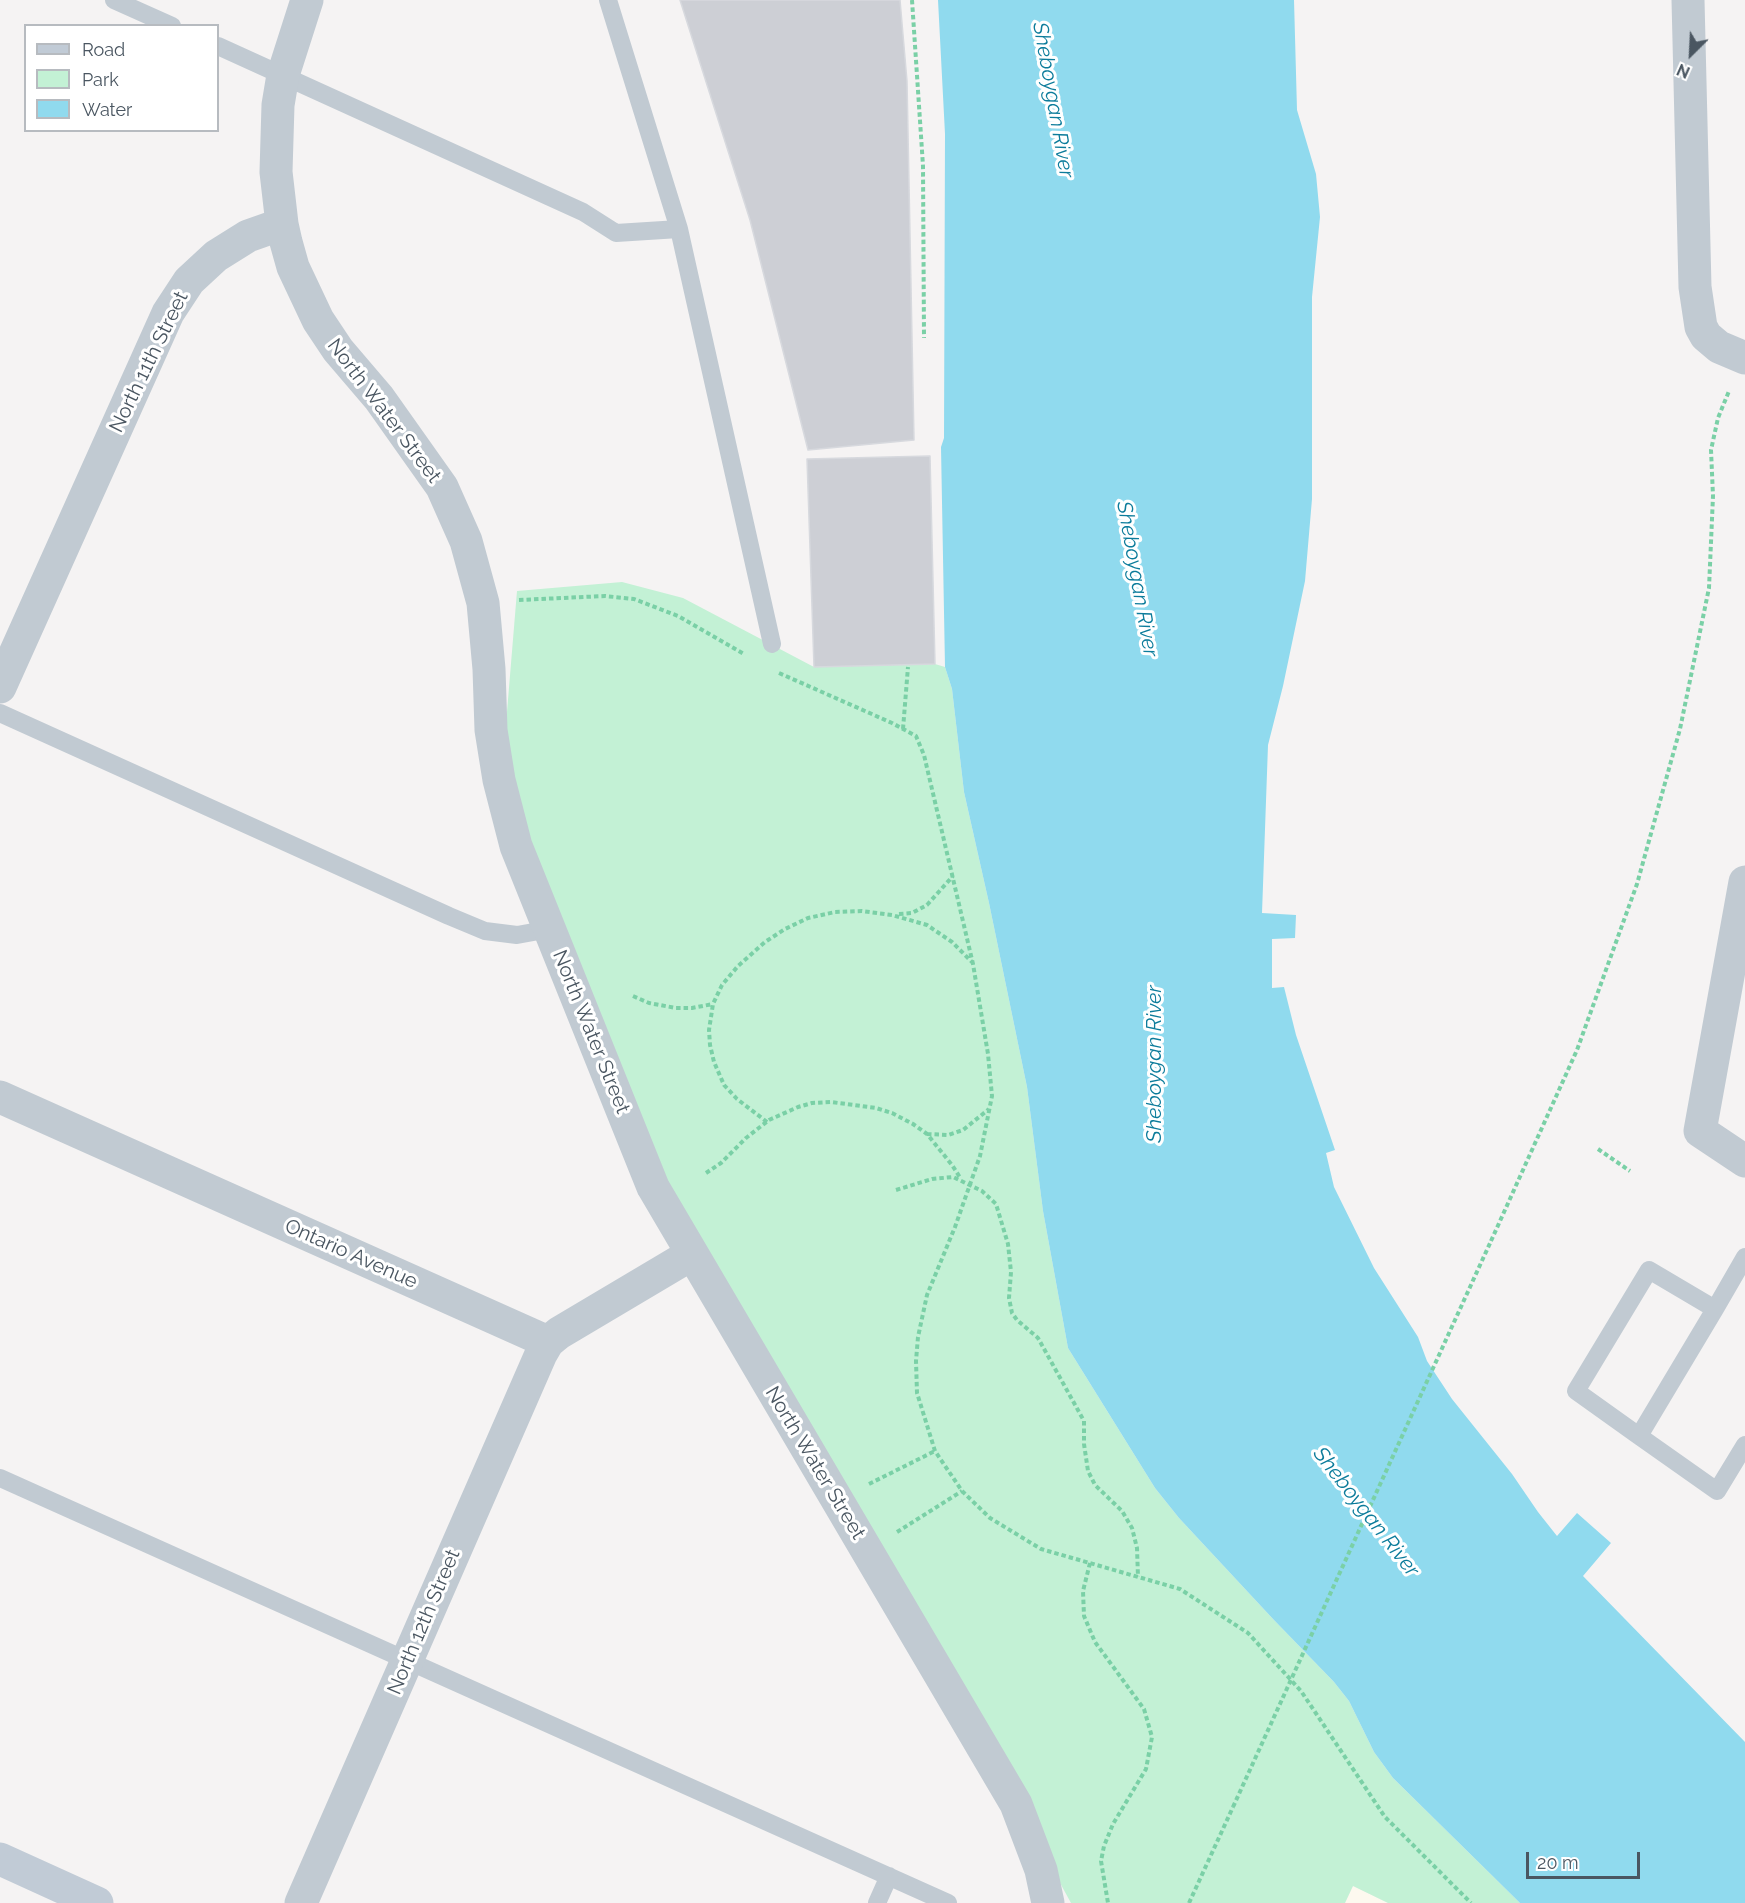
<!DOCTYPE html>
<style>
body{margin:0}
#map{position:relative;width:1745px;height:1903px;overflow:hidden;background:#f5f3f3;font-family:Raleway,sans-serif}
canvas{display:block}
.legend{position:absolute;left:24px;top:24px;width:195px;height:108px;box-sizing:border-box;background:#fff;border:2px solid #b7bbc0;margin:0;padding:8px 10px;list-style:none;font-size:18px;color:#4a5661}
.legend li{display:flex;align-items:center;gap:12px;height:30px}
.legend b{width:30px;border:2px solid #b7bbc0}
.north{position:absolute;left:1661px;top:24px;width:60px;height:60px;-webkit-text-stroke:4px #fff;paint-order:stroke;rotate:204deg;font-size:16px;font-weight:700;line-height:24px;text-align:center;color:#4a5661}
.north::after{content:'';display:block;margin:auto;width:21px;height:27px;background:#4a5661;clip-path:polygon(50% 0,100% 100%,50% 72%,0 100%)}
.scale{position:absolute;left:1526px;top:1852px;width:114px;height:27px;box-sizing:border-box;border:3px solid #4a5661;border-top:0;padding-left:8px;font-size:18px;line-height:21px;white-space:nowrap;color:#4a5661;-webkit-text-stroke:4px #fff;paint-order:stroke}
</style>
<div id="map">
<canvas width="1745" height="1903"></canvas>
<ul class="legend">
<li><b style="height:8px;background:#c1cbd6"></b>Road</li>
<li><b style="height:16px;background:#c3f1d5"></b>Park</li>
<li><b style="height:16px;background:#90daee"></b>Water</li>
</ul>
<div class="north">N</div>
<div class="scale">20 m</div>
</div>
<script>
const c = document.querySelector('canvas').getContext('2d');
c.lineJoin = 'round';
function fillPath(path, color) {
  c.fillStyle = color;
  c.fill(path, 'evenodd');
}
function shape(rows) {
  const path = new Path2D();
  for (const r of rows) {
    path.moveTo(r[0], r[1]);
    for (let i = 2; i < r.length; i += 2) path.lineTo(r[i], r[i + 1]);
  }
  return path;
}
function trace(path, color, width, dash) {
  c.strokeStyle = color;
  c.lineWidth = width;
  c.lineCap = dash ? 'butt' : 'round';
  c.setLineDash(dash || []);
  c.stroke(path);
}
function label(font, color, halo, rows, align = 'center') {
  c.font = font + ' Raleway,sans-serif';
  c.lineWidth = 6;
  c.setLineDash([]);
  c.textBaseline = 'middle';
  c.strokeStyle = halo;
  c.fillStyle = color;
  for (const [text, x, y, turn = 0] of rows) {
    c.save();
    c.translate(x, y);
    c.rotate((+turn || 0) * Math.PI / 180);
    c.textAlign = isNaN(turn) ? turn : align;
    if (halo) c.strokeText(text, 0, 0);
    c.fillText(text, 0, 0);
    c.restore();
  }
}
fillPath(shape([
 [1353,1886,1388,1903,1345,1903]
]), '#fdf9ef');
fillPath(shape([
 [622,582,683,598,814,667,935,664,945,667,952,689,964,792,989,903,1027,1087,1043,1211,1068,1348,1155,1488,1179,1518,1273,1619,1334,1682,1349,1701,1374,1752,1393,1778,1520,1903,1388,1903,1353,1886,1345,1903,1071,1903,1036,1839,665,1200,502,772,517,591]
]), '#c3f1d5');
fillPath(shape([
 [938,0,1294,0,1297,110,1316,174,1320,217,1312,297,1312,499,1305,581,1283,686,1268,745,1262,913,1296,915,1295,938,1272,939,1272,988,1284,987,1296,1035,1335,1150,1326,1153,1334,1187,1374,1268,1418,1337,1427,1361,1452,1399,1512,1474,1538,1512,1557,1536,1577,1513,1611,1543,1583,1576,1745,1742,1745,1903,1520,1903,1393,1778,1374,1752,1349,1701,1334,1682,1273,1619,1179,1518,1155,1488,1068,1348,1043,1211,1027,1087,989,903,964,792,952,689,945,667,941,447,944,438,945,134]
]), '#90daee');
const building = shape([
 [680,0,900,0,907,81,914,440,808,450,750,220,680,0],
 [930,456,935,664,814,667,807,459,930,456]
]);
fillPath(building, '#cdcfd5');
trace(building, '#d7d9de', 1.5);
trace(shape([
 [912,0,923,166,924,338],
 [519,600,605,596,634,599,678,616,744,654],
 [779,673,892,723,916,736,924,755,973,964,988,1054,992,1096,980,1156,955,1227,927,1295,918,1337,916,1361,917,1393,935,1451,962,1491,990,1518,1041,1549,1180,1589,1248,1633,1301,1691,1385,1817,1471,1903],
 [903,729,908,667],
 [899,914,912,913,927,905,953,876],
 [633,996,649,1003,676,1008,692,1008,713,1004],
 [767,1122,737,1099,724,1085,714,1062,710,1045,709,1030,713,1004,722,985,738,966,765,942,785,929,808,918,835,912,862,911,892,915,927,925,952,942,972,962],
 [927,1134,948,1135,963,1130,989,1109],
 [1598,1149,1630,1171],
 [706,1173,721,1163,746,1138,769,1120,798,1107,812,1103,831,1102,876,1108,892,1113,913,1124,927,1134,952,1165,961,1179],
 [896,1190,932,1179,953,1177,982,1191,996,1204,1008,1244,1011,1272,1009,1298,1012,1313,1017,1320,1038,1338,1084,1421,1084,1444,1088,1471,1095,1485,1122,1511,1132,1528,1137,1548,1138,1577],
 [1491,1241,1577,1050,1637,884,1680,729,1709,588,1713,496,1711,450,1718,418,1729,391],
 [869,1484,935,1451],
 [897,1532,962,1491],
 [1090,1563,1083,1591,1084,1616,1095,1642,1144,1709,1152,1737,1146,1769,1113,1824,1104,1846,1101,1861,1108,1903],
 [1189,1903,1233,1807]
]), '#7ad0a6', 4, [4.5, 3]);
trace(shape([
 [114,0,172,26],
 [608,0,679,229],
 [218,46,583,212,616,233,679,229,772,644],
 [0,713,449,916,485,931,517,935,550,929],
 [1715,1309,1649,1270,1576,1391,1639,1436,1715,1309,1745,1257],
 [1639,1436,1717,1491,1745,1445],
 [0,1478,948,1903],
 [877,1903,889,1876]
]), '#c1cad2', 18);
trace(shape([
 [307,0,283,75,278,105,276,172,282,224,286,242,293,267,318,320,338,350,379,398,442,487,466,541,483,603,489,669,491,730,499,780,516,846,653,1187,1016,1804,1041,1870,1048,1903],
 [1688,0,1695,287,1701,327,1706,336,1719,347,1745,358],
 [0,687,168,313,189,281,216,256,248,236,282,224],
 [1745,882,1700,1131,1745,1161],
 [0,1097,548,1342],
 [301,1903,541,1354,548,1342,559,1333,692,1254]
]), '#c1cad2', 33);
trace(shape([
 [0,1859,97,1903]
]), '#c1cbd6', 33);
trace(shape([
 [1233,1807,1491,1241]
]), '#7ad0a6', 4, [4.5, 3]);
label('20px', '#4a5661', '#fff', [
 ["North 11th Street",149,362,-64],
 ["North Water Street",384,411,53],
 ["North Water Street",591,1032,68],
 ["Ontario Avenue",351,1254,24],
 ["North Water Street",815,1463,59],
 ["North 12th Street",424,1622,-67]
]);
label('italic 21px', '#0c7c9b', '#fff', [
 ["Sheboygan River",1053,100,80],
 ["Sheboygan River",1137,579,80],
 ["Sheboygan River",1155,1064,-90],
 ["Sheboygan River",1366,1512,52]
]);
</script>
